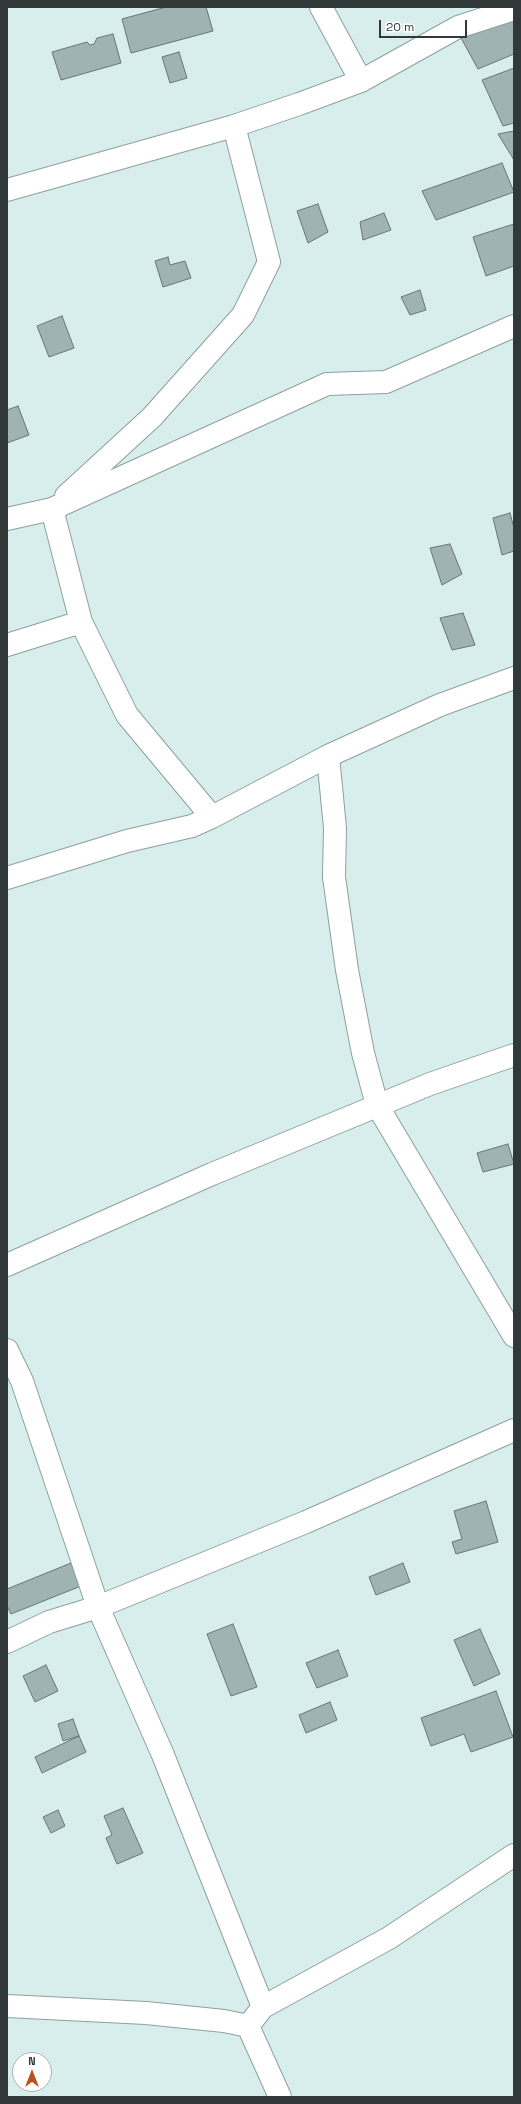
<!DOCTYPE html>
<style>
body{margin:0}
#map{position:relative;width:521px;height:2104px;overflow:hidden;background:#d8eeec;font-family:"Space Grotesk",sans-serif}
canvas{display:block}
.frame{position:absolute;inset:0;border:8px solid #303838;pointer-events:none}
.north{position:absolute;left:12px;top:2052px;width:40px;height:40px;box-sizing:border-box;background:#fff;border:1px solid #acafaf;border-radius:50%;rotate:0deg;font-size:11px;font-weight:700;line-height:16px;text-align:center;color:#303838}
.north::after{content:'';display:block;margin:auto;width:14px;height:18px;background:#b95424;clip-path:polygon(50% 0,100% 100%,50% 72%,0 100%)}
.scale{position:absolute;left:379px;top:20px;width:88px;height:18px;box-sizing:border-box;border:2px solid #303838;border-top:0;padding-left:5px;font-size:12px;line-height:14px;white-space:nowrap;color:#303838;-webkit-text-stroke:3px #fff;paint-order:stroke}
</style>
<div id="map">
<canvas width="521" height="2104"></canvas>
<div class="frame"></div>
<div class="north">N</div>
<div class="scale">20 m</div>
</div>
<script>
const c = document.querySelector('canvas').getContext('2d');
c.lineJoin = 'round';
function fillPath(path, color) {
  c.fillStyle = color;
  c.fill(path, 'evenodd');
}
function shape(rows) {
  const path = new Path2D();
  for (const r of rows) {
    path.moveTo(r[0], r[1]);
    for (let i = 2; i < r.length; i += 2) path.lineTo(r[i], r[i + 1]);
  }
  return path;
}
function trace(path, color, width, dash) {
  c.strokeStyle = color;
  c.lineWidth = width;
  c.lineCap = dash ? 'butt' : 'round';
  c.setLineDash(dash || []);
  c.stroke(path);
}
const building = shape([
 [166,7,206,7,213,31,131,53,122,19,166,7],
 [514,20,514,54,478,69,461,38,514,20],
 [113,34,121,63,61,80,52,52,87,42,90,45,94,44,97,38,113,34],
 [179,52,187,78,170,83,162,57,179,52],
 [514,68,514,123,503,126,482,80,514,68],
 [514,131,514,160,498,134,514,131],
 [502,163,514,192,436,220,422,191,502,163],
 [318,204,328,232,308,243,297,211,318,204],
 [384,213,391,230,363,240,360,222,384,213],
 [514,224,514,266,486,276,473,237,514,224],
 [168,257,170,265,185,261,191,278,163,287,155,261,168,257],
 [420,290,426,310,410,315,401,297,420,290],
 [62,316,74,348,49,357,37,326,62,316],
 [18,406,29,435,7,443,7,410,18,406],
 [510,513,514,528,514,551,502,555,493,518,510,513],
 [450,544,462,574,442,585,430,548,450,544],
 [463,613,475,645,452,650,440,618,463,613],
 [508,1144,514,1164,483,1172,477,1153,508,1144],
 [486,1501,498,1542,456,1554,452,1542,462,1539,454,1511,486,1501],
 [71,1563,81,1586,11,1614,7,1606,7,1589,71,1563],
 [403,1563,410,1582,376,1595,369,1577,403,1563],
 [233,1624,257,1687,231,1696,207,1634,233,1624],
 [480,1629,500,1674,474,1686,454,1640,480,1629],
 [338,1650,348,1676,317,1688,306,1663,338,1650],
 [46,1665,58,1691,35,1702,23,1676,46,1665],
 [496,1691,513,1737,471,1752,464,1734,431,1746,421,1718,496,1691],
 [330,1702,337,1720,306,1733,299,1715,330,1702],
 [73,1719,79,1736,63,1741,58,1724,73,1719],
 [79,1736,86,1752,42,1773,35,1757,79,1736],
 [123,1808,143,1853,117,1864,106,1838,112,1835,104,1816,123,1808],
 [58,1810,65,1826,51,1833,43,1817,58,1810]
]);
fillPath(building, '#9fb3b2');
trace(building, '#647776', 1);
const minor = shape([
 [321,7,361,81],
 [7,190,234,126,299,104,361,81,458,27,514,9],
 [66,496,152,417,243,315,269,262,234,126],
 [52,509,81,622,127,715,212,817],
 [7,519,52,509,327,384,386,382,514,326],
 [7,645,81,622],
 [328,756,335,828,334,877,347,970,363,1053,377,1105,514,1336],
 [7,878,127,841,192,826,212,817,328,756,440,705,514,678],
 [7,1265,212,1174,430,1084,514,1055],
 [7,1350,22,1381,98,1607,163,1755,263,2007],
 [7,1642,49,1622,98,1607,306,1522,514,1430],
 [7,2006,146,2013,224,2021,248,2026],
 [280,2097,248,2026,263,2007,389,1938,514,1855]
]);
trace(minor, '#8ca09f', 24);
trace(minor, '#fff', 22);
</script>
